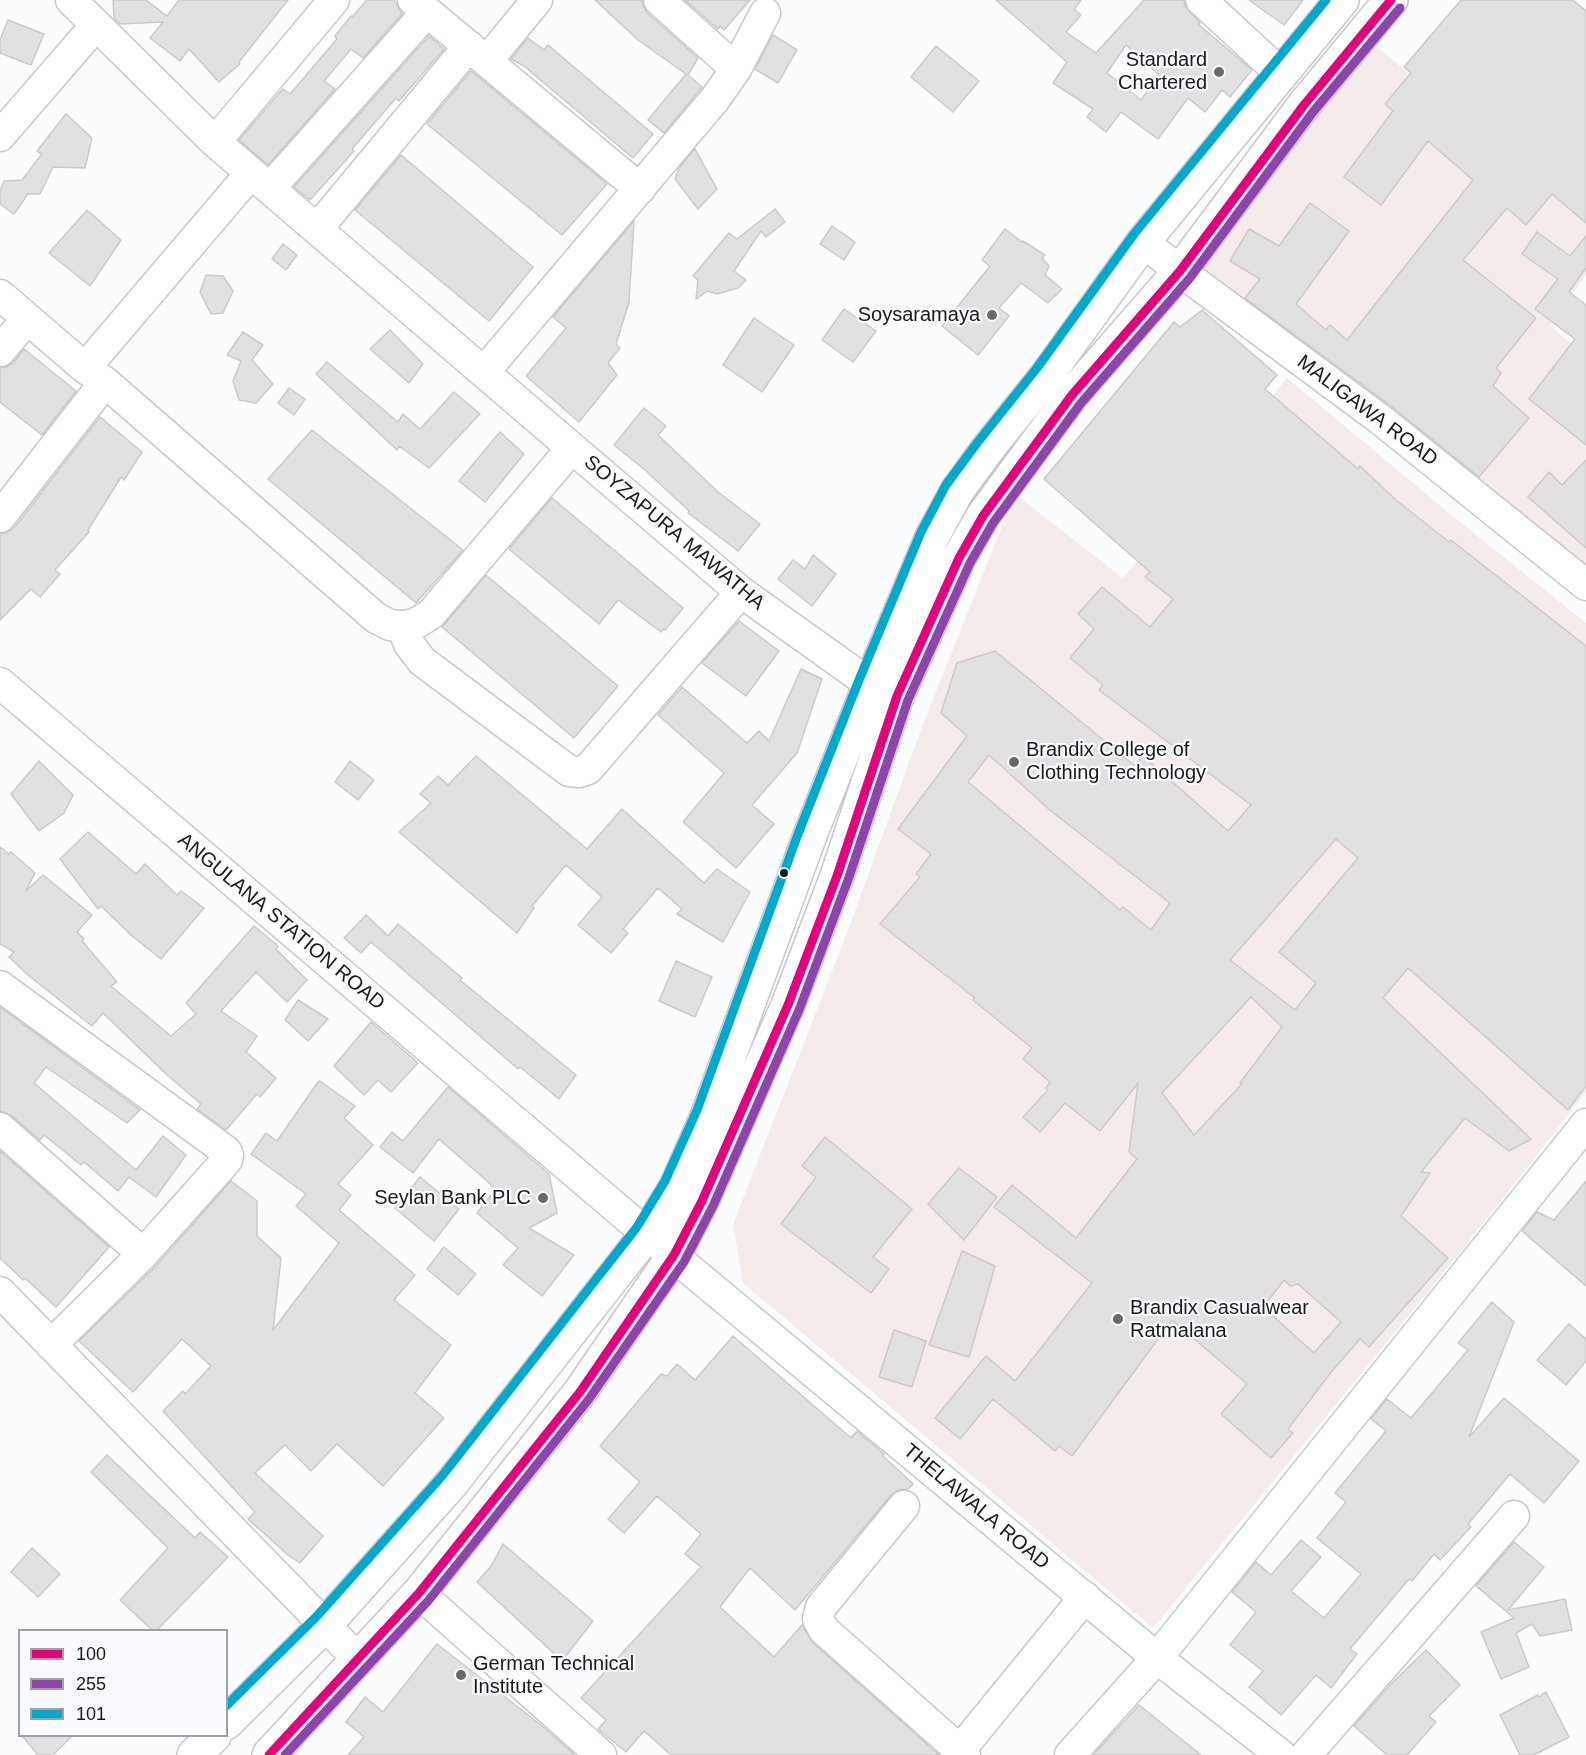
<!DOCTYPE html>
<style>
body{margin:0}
#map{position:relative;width:1586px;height:1755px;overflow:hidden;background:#fbfcfd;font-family:Helvetica,sans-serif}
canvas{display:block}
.legend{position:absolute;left:18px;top:1629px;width:210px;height:108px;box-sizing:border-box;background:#fafbfe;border:2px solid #a0a1a4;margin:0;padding:8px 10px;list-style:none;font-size:18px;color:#191a1c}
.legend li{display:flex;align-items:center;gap:12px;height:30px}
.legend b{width:30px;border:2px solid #a0a1a4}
</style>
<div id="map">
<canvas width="1586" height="1755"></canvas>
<ul class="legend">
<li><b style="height:8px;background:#e5007d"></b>100</li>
<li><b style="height:8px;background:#8e44ad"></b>255</li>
<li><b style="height:8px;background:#00a9ce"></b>101</li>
</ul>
</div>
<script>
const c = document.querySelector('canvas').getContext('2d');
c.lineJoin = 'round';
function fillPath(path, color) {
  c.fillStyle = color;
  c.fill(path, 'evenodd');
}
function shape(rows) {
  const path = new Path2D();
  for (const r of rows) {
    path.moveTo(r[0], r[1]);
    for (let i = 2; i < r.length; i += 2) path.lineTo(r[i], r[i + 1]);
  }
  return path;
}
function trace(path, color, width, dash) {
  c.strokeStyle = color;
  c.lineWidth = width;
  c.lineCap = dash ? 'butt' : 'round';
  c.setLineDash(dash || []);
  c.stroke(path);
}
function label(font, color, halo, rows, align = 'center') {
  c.font = font + ' Helvetica,sans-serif';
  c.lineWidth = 4.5;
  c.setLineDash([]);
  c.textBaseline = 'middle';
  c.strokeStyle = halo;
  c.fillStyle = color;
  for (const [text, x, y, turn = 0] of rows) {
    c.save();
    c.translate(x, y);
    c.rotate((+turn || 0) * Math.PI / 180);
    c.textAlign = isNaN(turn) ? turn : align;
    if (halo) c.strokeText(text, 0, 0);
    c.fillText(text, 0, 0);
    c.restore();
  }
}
fillPath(shape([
 [1375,45,1586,223,1586,275,1550,326,1586,356,1586,598,1192,269],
 [1287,378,1455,518,1586,623,1586,1092,1458,1255,1153,1628,743,1283,733,1224,847,933,923,724,1015,494,1123,578]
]), '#f4ebea');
const building = shape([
 [113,0,146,0,167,16,179,0,288,0,239,62,240,64,219,82,189,49,180,61,150,38,163,22,120,24,114,18,113,0],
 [367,0,394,0,402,14,363,58,351,49,324,81,335,89,268,165,239,140,283,89,290,94,337,39,335,36,351,16,352,17,367,0],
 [595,0,642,0,643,6,647,13,698,58,688,75,702,87,664,133,648,120,686,74,638,40,595,0],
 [685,0,750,0,724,30,720,26,718,29,685,0],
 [996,0,1081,0,1074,9,1081,15,1066,32,1096,53,1144,0,1184,0,1185,6,1200,23,1198,24,1252,70,1230,97,1222,90,1205,112,1188,98,1158,139,1121,112,1106,132,1087,117,1093,109,1053,83,1067,62,996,0],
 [1126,45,1159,75,1141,100,1107,73,1126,45],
 [1249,0,1303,0,1284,25,1249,0],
 [1461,0,1573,0,1586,11,1586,223,1552,194,1526,225,1507,208,1463,260,1536,318,1496,368,1501,373,1493,386,1529,418,1479,477,1391,406,1245,298,1260,279,1230,261,1249,229,1279,246,1310,203,1349,231,1296,304,1326,330,1330,325,1347,340,1473,180,1428,141,1381,205,1344,177,1393,111,1385,104,1411,73,1404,67,1461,0],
 [8,20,44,34,31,65,0,53,0,40,8,20],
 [773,35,797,50,778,83,755,69,773,35],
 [429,36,444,49,399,101,396,98,352,149,354,151,310,200,294,187,429,36],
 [528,38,544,50,548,45,653,134,633,158,524,66,511,59,528,38],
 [936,46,979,81,953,112,911,77,936,46],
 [471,71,607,184,562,235,427,124,471,71],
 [66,114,92,138,85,168,53,167,40,194,28,194,14,214,0,204,0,191,4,181,22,180,42,154,37,151,66,114],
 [695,149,717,189,698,209,675,179,679,168,695,149],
 [401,155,533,267,489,321,355,210,401,155],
 [775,209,785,222,766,237,761,231,734,271,746,280,738,288,717,294,708,291,696,299,698,280,693,276,729,233,737,239,775,209],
 [87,210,121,240,90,286,49,253,87,210],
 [634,221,629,302,616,344,620,348,608,363,617,375,579,422,526,376,566,328,553,317,634,221],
 [832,226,855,242,844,260,820,244,832,226],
 [1005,229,1022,242,1023,241,1045,255,1042,258,1049,266,1045,275,1062,289,1048,303,1021,283,999,308,1009,316,978,355,942,326,990,266,982,260,1005,229],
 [1537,232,1570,256,1586,236,1586,268,1569,292,1586,305,1586,445,1529,399,1575,339,1535,309,1558,279,1522,254,1537,232],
 [283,244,297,255,286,270,272,259,283,244],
 [206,275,223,276,233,291,223,313,211,314,200,292,206,275],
 [844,309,876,331,853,362,822,340,844,309],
 [1202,310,1277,375,1265,389,1358,469,1360,466,1396,500,1449,542,1451,540,1586,646,1586,1086,1568,1110,1408,968,1383,998,1531,1139,1509,1151,1465,1118,1421,1172,1430,1173,1401,1216,1448,1258,1369,1347,1360,1339,1332,1371,1288,1429,1293,1433,1271,1458,1221,1414,1247,1384,1172,1320,1072,1456,1059,1446,1055,1451,993,1399,960,1439,935,1418,986,1356,1015,1381,1092,1283,994,1207,1012,1185,1076,1238,1137,1159,1129,1152,1138,1083,1100,1131,1065,1103,1040,1132,1023,1117,1048,1090,1046,1088,1050,1082,1023,1059,1032,1048,973,1000,975,998,880,924,920,877,916,874,931,854,898,829,967,736,941,713,957,663,995,651,1135,766,1143,756,1228,831,1251,805,1099,690,1103,685,1070,658,1094,629,1078,614,1102,587,1150,627,1173,599,1145,577,1150,572,1044,479,1174,322,1180,327,1202,310],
 [989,755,1052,812,1170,903,1151,930,1123,907,1120,910,968,782,989,755],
 [1336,839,1358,858,1279,952,1316,983,1295,1010,1230,960,1336,839],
 [1251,997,1282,1027,1240,1083,1242,1084,1194,1135,1162,1093,1251,997],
 [1284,1280,1290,1286,1298,1284,1341,1322,1314,1353,1263,1307,1284,1280],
 [754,318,794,345,762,392,723,365,754,318],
 [390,330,423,364,409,383,370,349,390,330],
 [243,332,263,345,252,360,273,384,256,403,239,400,233,381,241,361,227,355,243,332],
 [24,349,76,391,42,435,0,402,0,368,6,367,13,363,24,349],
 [327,362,398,422,403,414,420,429,454,392,480,414,429,468,399,446,397,450,316,374,327,362],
 [289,388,305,399,294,415,278,403,289,388],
 [644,408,666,426,658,435,718,492,760,524,738,551,688,513,689,511,645,470,614,445,644,408],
 [100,417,142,452,124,480,121,477,88,530,89,532,55,570,60,574,40,597,31,589,0,620,0,534,7,533,14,528,100,417],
 [312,430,463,550,416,603,268,479,312,430],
 [500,432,524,454,485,502,459,481,500,432],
 [1586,460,1586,548,1528,497,1549,472,1562,485,1586,460],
 [552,498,683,608,665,630,663,629,661,632,618,600,599,624,509,549,552,498],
 [813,555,836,574,812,606,778,579,793,560,805,569,813,555],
 [486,575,618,686,574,738,442,627,486,575],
 [739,621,779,651,746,696,702,663,739,621],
 [801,669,822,679,797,753,752,805,774,824,736,868,683,822,724,773,658,715,682,687,747,743,759,731,769,741,801,669],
 [476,756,587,849,622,809,704,883,717,869,750,892,723,942,677,914,682,909,658,888,623,929,628,933,611,953,578,925,602,897,566,865,532,906,534,908,517,933,399,832,431,803,420,794,438,776,448,785,476,756],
 [39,761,73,795,64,813,39,831,11,794,39,761],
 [350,761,374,780,358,800,335,782,350,761],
 [88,832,136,874,145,864,177,895,181,891,204,908,161,959,132,936,101,906,98,909,60,859,88,832],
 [0,847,9,854,11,852,35,873,26,891,43,875,92,915,77,932,84,939,82,941,117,982,111,986,171,1036,196,1014,186,1003,254,926,278,946,276,949,307,980,287,1002,256,972,221,1011,257,1036,246,1052,276,1078,260,1097,257,1094,226,1130,197,1109,201,1104,165,1073,103,1013,92,1026,28,975,9,957,14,952,0,944,0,847],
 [366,915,388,936,398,924,462,978,460,980,576,1075,559,1099,520,1067,518,1069,371,942,361,953,344,938,366,915],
 [676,961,712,977,695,1017,659,1001,676,961],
 [298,1000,328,1019,308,1041,285,1020,298,1000],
 [0,1007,140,1110,127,1123,46,1067,34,1083,136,1170,163,1136,186,1155,156,1197,129,1177,118,1191,84,1162,81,1165,44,1135,40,1140,11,1115,0,1111,0,1007],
 [371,1022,418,1063,391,1092,378,1080,364,1095,334,1066,371,1022],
 [320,1081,355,1106,344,1118,373,1145,338,1184,351,1195,339,1210,415,1275,394,1300,451,1345,415,1393,444,1418,383,1486,337,1444,311,1471,285,1445,255,1473,323,1536,300,1563,288,1555,248,1519,255,1512,163,1411,183,1391,185,1394,211,1366,182,1339,133,1392,79,1341,156,1266,231,1181,257,1201,257,1236,281,1258,273,1330,339,1243,296,1206,306,1194,251,1154,266,1133,277,1141,318,1082,320,1081],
 [448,1087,549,1174,557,1213,529,1228,574,1255,542,1296,503,1265,518,1248,477,1213,496,1189,439,1139,413,1173,380,1147,392,1132,403,1141,448,1087],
 [825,1137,912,1209,873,1257,889,1269,871,1293,781,1224,816,1177,802,1166,825,1137],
 [0,1151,109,1247,56,1307,25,1278,23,1280,0,1258,0,1151],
 [959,1168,997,1197,964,1240,928,1204,959,1168],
 [420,1177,459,1209,434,1241,395,1208,420,1177],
 [1586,1181,1586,1286,1522,1231,1537,1212,1554,1220,1586,1181],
 [444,1247,476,1274,458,1295,427,1269,444,1247],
 [962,1251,995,1266,969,1357,929,1345,962,1251],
 [1492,1302,1514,1322,1469,1437,1504,1398,1579,1461,1544,1503,1510,1474,1468,1524,1471,1527,1440,1560,1434,1554,1412,1581,1409,1579,1350,1649,1357,1654,1331,1688,1316,1675,1281,1715,1249,1687,1263,1671,1230,1645,1256,1612,1232,1592,1256,1562,1271,1575,1301,1540,1321,1557,1291,1591,1324,1618,1361,1574,1317,1538,1346,1502,1335,1493,1386,1431,1371,1419,1387,1399,1411,1418,1468,1350,1458,1343,1492,1302],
 [1569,1324,1586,1339,1586,1361,1566,1385,1537,1360,1569,1324],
 [894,1330,926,1341,912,1387,879,1377,894,1330],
 [733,1336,851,1438,857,1431,884,1454,883,1456,913,1484,908,1489,898,1490,891,1495,795,1610,750,1568,720,1607,774,1657,802,1625,813,1643,939,1755,671,1755,644,1731,626,1752,598,1729,606,1720,581,1698,701,1567,685,1554,701,1534,657,1496,624,1533,608,1519,640,1482,600,1446,661,1374,667,1376,677,1364,695,1380,733,1336],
 [107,1455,195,1538,200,1532,228,1557,157,1630,152,1630,120,1600,168,1548,91,1472,107,1455],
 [1514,1542,1544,1567,1508,1610,1565,1599,1572,1630,1540,1636,1532,1624,1516,1633,1529,1667,1501,1679,1481,1632,1514,1618,1476,1586,1514,1542],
 [503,1544,593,1621,562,1661,477,1582,491,1566,503,1544],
 [32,1548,60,1574,38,1597,11,1572,32,1548],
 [437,1644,541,1725,575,1755,348,1755,364,1737,346,1722,365,1697,383,1712,437,1644],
 [1426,1650,1460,1685,1429,1716,1436,1722,1407,1755,1387,1755,1354,1726,1392,1683,1426,1650],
 [1546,1692,1569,1737,1534,1755,1520,1755,1500,1715,1538,1695,1539,1697,1546,1692],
 [1139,1705,1201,1755,1093,1755,1139,1705],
 [22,1736,72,1736,53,1755,38,1755,22,1736]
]);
fillPath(building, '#e2e0e0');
trace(building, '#cbcaca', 1.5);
const minor = shape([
 [71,0,215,142,572,448],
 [413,0,640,189],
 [659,0,736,69],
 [1201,0,1280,73],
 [487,61,537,0],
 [0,136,96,25],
 [215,142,334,0],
 [270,188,427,12],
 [317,229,469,46],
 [1143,242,1180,271,1381,420,1586,585],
 [0,295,85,368,105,382,376,618,390,625,402,626,415,624,431,614,572,448,741,592,870,684,891,693],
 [0,351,27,319],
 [85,368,251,173],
 [484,372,715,99,736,69,765,13],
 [0,517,105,382],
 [402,626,409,644,422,661,569,771,579,772,588,769,741,592],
 [0,683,647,1234,1157,1658,1281,1755],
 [0,986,226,1151,228,1155,227,1160,143,1254,51,1345],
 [0,1128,143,1254],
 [0,1292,358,1659],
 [904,1506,821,1607,818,1619,824,1630,965,1755],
 [419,1593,601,1755],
 [956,1755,1085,1597],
 [1070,1755,1157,1658,1586,1124],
 [1306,1755,1514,1516]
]);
const highway = shape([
 [226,1723,326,1624,451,1484,647,1234,676,1187,708,1114,809,838,870,684,932,537,957,491,986,451,1047,375,1143,242,1342,0],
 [194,1755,214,1736],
 [269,1755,419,1593,512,1477,580,1392,674,1255,702,1201,788,1005,837,876,897,696,959,558,983,516,1072,395,1180,271,1304,105,1391,0]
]);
trace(minor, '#c7c8ca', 33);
trace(highway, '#c7c8ca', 36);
trace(minor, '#feffff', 30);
trace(highway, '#feffff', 33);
trace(shape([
 [269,1755,419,1593,580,1392,674,1255,702,1201,788,1005,837,876,897,696,959,558,983,516,1072,395,1180,271,1304,105,1391,0]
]), '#e5007d', 9);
trace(shape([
 [285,1755,428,1601,589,1399,684,1262,713,1206,799,1010,848,880,908,700,970,563,993,523,1081,403,1189,279,1313,112,1400,8]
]), '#8e44ad', 9);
trace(shape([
 [226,1706,317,1616,442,1476,637,1227,665,1181,697,1110,798,834,859,680,921,532,946,485,977,443,1037,368,1134,234,1326,0]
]), '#00a9ce', 9);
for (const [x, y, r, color] of [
 [1219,72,6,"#68696b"],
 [992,315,6,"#68696b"],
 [1014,762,6,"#68696b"],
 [784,873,5,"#191a1c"],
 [543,1198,6,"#68696b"],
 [1118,1319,6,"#68696b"],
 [461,1675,6,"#68696b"]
]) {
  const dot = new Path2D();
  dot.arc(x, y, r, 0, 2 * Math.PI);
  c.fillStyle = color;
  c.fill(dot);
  trace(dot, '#fafbfe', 2);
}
label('20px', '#191a1c', '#fafbfe', [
 ["Standard",1207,60],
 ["Chartered",1207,83],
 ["Soysaramaya",980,315],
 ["Brandix College of",1026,750,"left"],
 ["Clothing Technology",1026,773,"left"],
 ["Seylan Bank PLC",531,1198],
 ["Brandix Casualwear",1130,1308,"left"],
 ["Ratmalana",1130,1331,"left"],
 ["German Technical",473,1664,"left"],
 ["Institute",473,1687,"left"]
], 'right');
label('20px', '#191a1c', '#fafbfe', [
 ["MALIGAWA ROAD",1367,411,37],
 ["SOYZAPURA MAWATHA",674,533,40],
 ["ANGULANA STATION ROAD",281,922,40],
 ["THELAWALA ROAD",976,1507,40]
]);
</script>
